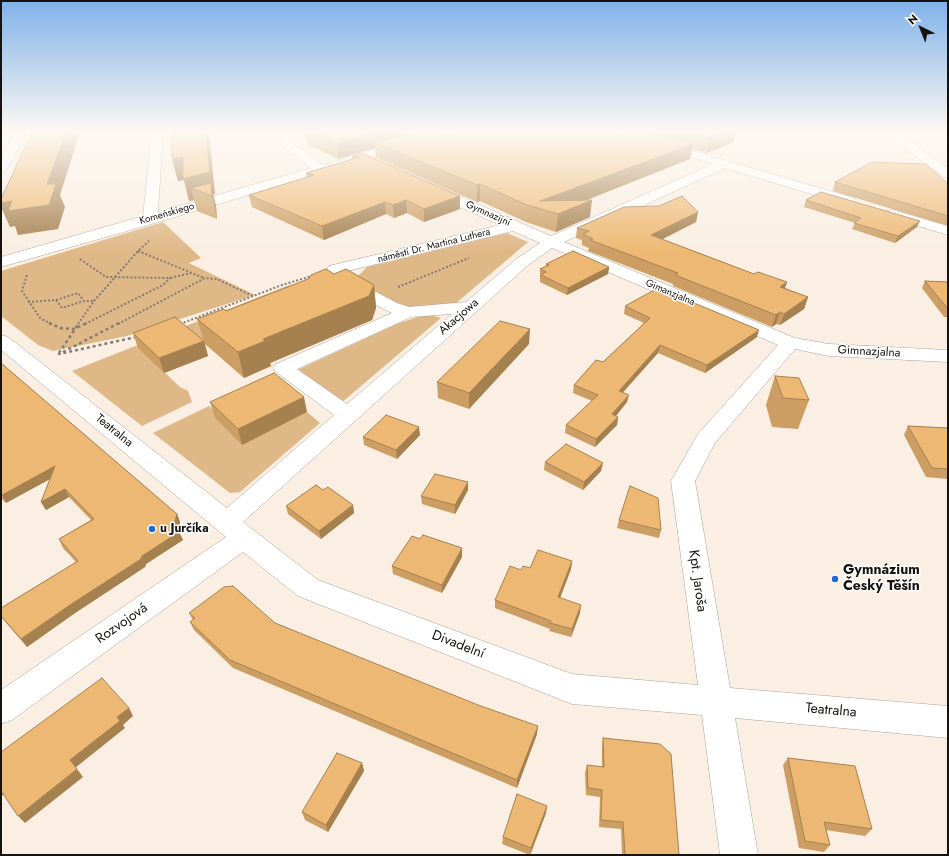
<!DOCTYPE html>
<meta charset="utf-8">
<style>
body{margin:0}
#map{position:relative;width:949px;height:856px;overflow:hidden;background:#faefe2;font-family:Jost,sans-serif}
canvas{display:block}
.frame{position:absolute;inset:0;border:2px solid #16120e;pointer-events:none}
.north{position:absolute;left:901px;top:8px;width:40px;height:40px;-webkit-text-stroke:3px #fefefe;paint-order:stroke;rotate:317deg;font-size:11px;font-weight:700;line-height:16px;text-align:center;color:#16120e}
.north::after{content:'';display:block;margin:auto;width:14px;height:18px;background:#16120e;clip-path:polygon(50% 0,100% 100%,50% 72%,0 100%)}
</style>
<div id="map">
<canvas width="949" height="856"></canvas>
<div class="frame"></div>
<div class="north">N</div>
</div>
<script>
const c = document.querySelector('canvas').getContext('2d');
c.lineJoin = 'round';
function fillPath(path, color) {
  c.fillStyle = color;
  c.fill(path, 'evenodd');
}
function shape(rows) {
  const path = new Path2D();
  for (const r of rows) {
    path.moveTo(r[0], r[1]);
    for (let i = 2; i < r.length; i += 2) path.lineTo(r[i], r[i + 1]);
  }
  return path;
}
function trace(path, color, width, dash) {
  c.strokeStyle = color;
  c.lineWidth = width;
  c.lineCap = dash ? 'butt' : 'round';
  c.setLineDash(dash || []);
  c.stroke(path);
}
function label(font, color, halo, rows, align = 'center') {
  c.font = font + ' Jost,sans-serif';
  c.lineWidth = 3;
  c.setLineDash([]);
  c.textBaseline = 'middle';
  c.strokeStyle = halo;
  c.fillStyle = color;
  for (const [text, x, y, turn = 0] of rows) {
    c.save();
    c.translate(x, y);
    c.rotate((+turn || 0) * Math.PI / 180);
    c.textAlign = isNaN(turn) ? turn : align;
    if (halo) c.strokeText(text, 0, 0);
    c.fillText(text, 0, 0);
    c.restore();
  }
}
fillPath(shape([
 [163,222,201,258,189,263,255,295,127,336,53,351,38,345,1,316,1,271],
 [507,233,528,242,455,304,410,309,394,303,361,286,358,276,367,267],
 [336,275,332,289,201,340,139,348,180,387,188,391,192,402,142,426,72,371,287,286],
 [427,314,441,318,341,403,297,370,399,323],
 [209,406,220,416,242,444,307,412,320,423,240,492,230,493,153,433]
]), '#dfb887');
const minor = shape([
 [15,132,26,132,7,170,1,174,1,158,15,132],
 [152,132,163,132,158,212,311,168,285,148,272,132,283,132,293,144,323,165,437,132,455,132,453,134,155,223,1,267,1,257,143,216,152,132],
 [612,132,628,132,854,198,856,201,854,204,844,204,725,168,564,242,795,338,829,344,948,350,948,362,829,356,795,349,715,443,695,481,730,688,948,706,948,738,735,718,758,855,720,855,702,715,572,704,298,596,243,552,12,720,1,724,1,690,226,537,1,350,1,335,8,337,227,508,334,415,276,372,273,368,276,364,392,313,351,293,343,281,345,277,351,276,357,277,363,285,397,303,409,307,466,302,515,260,540,243,513,231,335,274,329,272,327,269,329,266,500,225,426,192,424,189,426,186,436,186,551,236,713,164,613,134,612,132],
 [552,248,778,345,698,434,671,481,698,685,572,674,318,580,243,522,527,266,552,248],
 [452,314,347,404,297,369,411,317,452,314],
 [892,210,948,226,948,235,887,217,885,214,887,211,892,210]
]);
const major = shape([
 [883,132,896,132,948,168,948,178,944,177,883,132]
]);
trace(minor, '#ada296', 1);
trace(major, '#ada296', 1);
trace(shape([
 [138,251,204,278],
 [80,259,106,277,170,278,191,273],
 [27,275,22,291,40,318,51,324],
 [398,287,469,258],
 [56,300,78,293,84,301],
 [28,302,56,300,62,308,84,301,94,301],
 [78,324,94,301,138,251,150,240],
 [85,324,163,285,170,278],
 [118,324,205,278,217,279,253,296],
 [180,324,282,285,312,276]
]), '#847c74', 2, [2, 2]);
trace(shape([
 [49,323,60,328,74,329,87,323],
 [119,323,59,354,136,337],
 [179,324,183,323],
 [59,353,79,323]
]), '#847c74', 2.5, [3, 3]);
fillPath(minor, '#fff');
fillPath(major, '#fff');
fillPath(shape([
 [303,132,736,132,733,143,706,153,692,149,690,159,586,200,590,217,556,232,526,222,480,201,477,202,376,158,375,148,360,153,460,196,460,209,424,222,407,213,394,218,386,214,324,240,252,207,249,195,307,178,306,173,352,160,352,155,338,159,308,145],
 [938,132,948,132,948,136],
 [172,159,215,194,213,194,216,206,217,219,197,211,194,200,189,201,184,180,178,181],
 [835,182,948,184,948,226,833,191],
 [806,200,917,227,895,243,852,229,855,223,804,207],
 [698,212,696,222,662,239,754,274,787,282,785,288,808,297,804,309,780,325,776,324,772,327,673,286,673,284,588,251,589,248,582,245,582,240,576,238,577,228],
 [546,264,609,267,608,274,567,295,540,282,540,269,546,266],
 [334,274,374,285,376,308,372,320,270,363,271,366,244,378,205,344,208,356,164,373,138,348,133,333,204,341,197,319,226,311],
 [925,281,948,282,948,317,944,317,922,288],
 [625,306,757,337,705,373,658,353,623,392,627,402,616,416,618,417,617,425,595,447,565,433,566,425,592,401,573,393,574,385,603,362,644,323,624,314],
 [529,344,469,409,438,398,437,382],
 [1,363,177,514,180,522,178,530,183,540,146,564,145,567,75,613,27,647,1,617,1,608,76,562,63,548,59,539,91,520,69,497,46,510,41,502,50,479,6,503,1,498],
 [775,376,809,400,798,429,772,427,766,405],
 [210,402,307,412,242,445,215,418],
 [908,426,948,428,948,479,926,477,904,435],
 [420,435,397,459,364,445,363,437],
 [545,462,601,471,583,490,544,470],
 [468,482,468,490,455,514,422,504,421,496],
 [323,490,353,505,354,513,321,539,288,514,286,506],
 [619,520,661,530,659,538,617,528],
 [420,539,462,557,442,593,393,574,392,566],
 [572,561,571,569,560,598,580,613,571,637,549,631,550,629,495,608,495,600,521,570],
 [189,613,275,623,537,734,517,788,233,668,194,630,190,622,193,620],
 [603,738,679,855,622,855,621,829,599,827,600,797,586,795,585,773,587,765,602,767,602,746],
 [788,758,872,829,865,836,826,830,830,845,824,852,799,848,783,765],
 [362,763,364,771,328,832,305,820,302,812],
 [546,813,530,855,502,844,503,837]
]), '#cc9e63');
fillPath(shape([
 [66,132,80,132,60,195,65,207,58,229,18,235,15,226,10,227,1,207,1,203,47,184],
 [206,132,209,132,215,194,213,194,216,206,217,219,212,195,191,188,194,200,189,201,184,180,178,181,172,159,183,157],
 [378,132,432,132,375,143,375,148,353,155,352,154,352,155,338,159,337,143],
 [725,132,736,132,733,143,706,153,709,138],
 [693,144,690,159,554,213,540,201],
 [480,184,480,201,477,202,477,185],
 [460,196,460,209,424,222,424,209],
 [406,200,407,213,394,218,393,205],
 [592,200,590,217,556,232,558,214],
 [385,202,386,214,324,240,322,226],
 [698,212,696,222,649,246,651,235],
 [920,221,917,227,895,243,898,236],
 [609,267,608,274,567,295,568,288],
 [787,282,783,293,780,287],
 [374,285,376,308,372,320,270,363,271,366,244,378,238,352,263,339],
 [808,297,804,309,780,325,784,314],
 [780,312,776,324,772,327,776,315],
 [530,329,529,344,469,409,469,393],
 [759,330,757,337,705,373,707,365],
 [204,341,208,356,164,373,159,358],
 [660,345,658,353,617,399,619,391],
 [629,395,627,402,611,422,612,414],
 [304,397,307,412,242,445,238,429],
 [618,417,617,425,595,447,596,439],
 [419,427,420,435,397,459,396,450],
 [603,463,601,471,583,490,584,482],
 [55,466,59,474,6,503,2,495],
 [468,482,468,490,455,514,455,505],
 [65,489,69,497,46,510,41,502],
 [353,505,354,513,321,539,319,531],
 [177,514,180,522,177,533,179,532,183,540,146,564,145,567,75,613,27,647,21,639,70,605,142,556,173,527],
 [462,548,462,557,442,593,442,585],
 [572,561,571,569,557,606,558,597],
 [581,605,580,613,571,637,572,629],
 [129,708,133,716,123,725,125,728,75,768,70,760,117,717],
 [538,726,537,734,517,788,517,780],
 [362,763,364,771,328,832,326,825],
 [77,769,83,777,25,823,18,816],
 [1,790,5,794,1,796],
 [547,806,546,813,530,855,531,848]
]), '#a68150');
const building = shape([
 [32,132,66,132,47,184,56,184,49,205,8,211,12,201,1,203,1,199,32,132],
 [172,132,206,132,210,172,183,179,183,157,172,159,172,132],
 [311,132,378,132,337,143,311,132],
 [413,132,653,132,693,144,540,201,592,200,558,214,527,205,480,184,477,185,375,143,413,132],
 [688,132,725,132,709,138,688,132],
 [359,152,460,196,424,209,406,200,393,205,385,202,322,226,249,195,314,175,306,173,359,157,352,154,359,152],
 [872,162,926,164,948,184,948,216,835,182,872,162],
 [211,183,212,196,191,188,211,183],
 [821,192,920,221,898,236,854,223,861,218,806,200,821,192],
 [682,196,698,212,651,235,754,274,758,272,787,282,780,287,808,297,784,314,780,312,776,315,675,275,678,273,590,240,593,239,583,234,589,231,577,228,624,207,659,206,682,196],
 [573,251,609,267,568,288,541,275,546,272,540,269,549,265,546,264,573,251],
 [326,269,334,274,346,269,374,285,369,296,263,339,265,341,238,352,197,319,224,309,226,311,308,279,311,275,326,269],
 [925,281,948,282,948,309,925,281],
 [658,288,759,330,707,365,660,345,619,391,629,395,612,414,618,417,596,439,566,425,598,395,574,385,596,360,603,362,650,318,625,306,658,288],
 [175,317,204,341,159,358,133,333,175,317],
 [500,321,530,329,469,393,437,382,500,321],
 [1,363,177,514,173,527,179,532,142,556,141,559,70,605,21,639,1,616,1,608,78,561,59,539,94,519,65,489,41,502,55,466,2,495,1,494,1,363],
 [274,373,304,397,238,429,210,402,274,373],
 [775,376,799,378,809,400,783,398,775,376],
 [386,415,419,427,396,450,363,437,386,415],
 [908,426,948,428,948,469,932,468,908,426],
 [566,444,603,463,584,482,545,462,566,444],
 [435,474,468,482,455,505,421,496,435,474],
 [316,485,323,490,328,487,353,505,319,531,286,506,316,485],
 [630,486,658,498,661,530,619,520,630,486],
 [423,535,462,548,442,585,392,566,412,536,420,539,423,535],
 [538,550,572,561,558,597,581,605,572,629,550,623,551,621,495,600,510,566,521,570,523,566,530,568,538,550],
 [233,586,275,623,478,705,538,726,517,780,230,660,190,622,195,618,189,613,224,587,233,586],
 [102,678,129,708,117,717,120,721,70,760,77,769,18,816,1,791,1,752,102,678],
 [603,738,660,744,671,754,679,855,625,855,623,822,601,820,602,790,588,788,587,765,604,767,603,738],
 [337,753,362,763,326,825,302,812,337,753],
 [788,758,855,766,872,829,824,822,830,845,805,841,788,758],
 [517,794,547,806,531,848,503,837,517,794]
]);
fillPath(building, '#edb873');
trace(building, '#a68150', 1);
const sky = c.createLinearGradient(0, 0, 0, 252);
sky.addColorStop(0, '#7fb1ea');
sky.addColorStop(0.52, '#fdf8f2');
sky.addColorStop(1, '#fdf8f200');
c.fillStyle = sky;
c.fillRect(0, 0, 949, 252);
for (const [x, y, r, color] of [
 [152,529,4,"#1e6bd6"],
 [835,579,4,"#1e6bd6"]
]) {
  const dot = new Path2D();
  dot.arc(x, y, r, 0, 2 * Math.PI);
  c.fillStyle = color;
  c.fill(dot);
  trace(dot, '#fefefe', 1.5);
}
label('10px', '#16120e', '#fefefe', [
 ["Komeńskiego",167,214,-16],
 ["Gymnazijní",488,214,24],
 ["náměstí Dr. Martina Luthera",434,246,-14],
 ["Gimanzjalna",670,293,23]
]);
label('12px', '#16120e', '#fefefe', [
 ["Akacjowa",459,317,-41],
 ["Gimnazjalna",869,352,3],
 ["Teatralna",114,431,39]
]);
label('bold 12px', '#16120e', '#fefefe', [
 ["u Jurčíka",160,529]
], 'left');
label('bold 14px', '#16120e', '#fefefe', [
 ["Gymnázium",843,571],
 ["Český Těšín",843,587]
], 'left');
label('14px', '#16120e', '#fefefe', [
 ["Kpt. Jaroša",697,581,82],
 ["Rozvojová",122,624,-35],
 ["Divadelní",458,645,21],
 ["Teatralna",831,711,5]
]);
</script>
